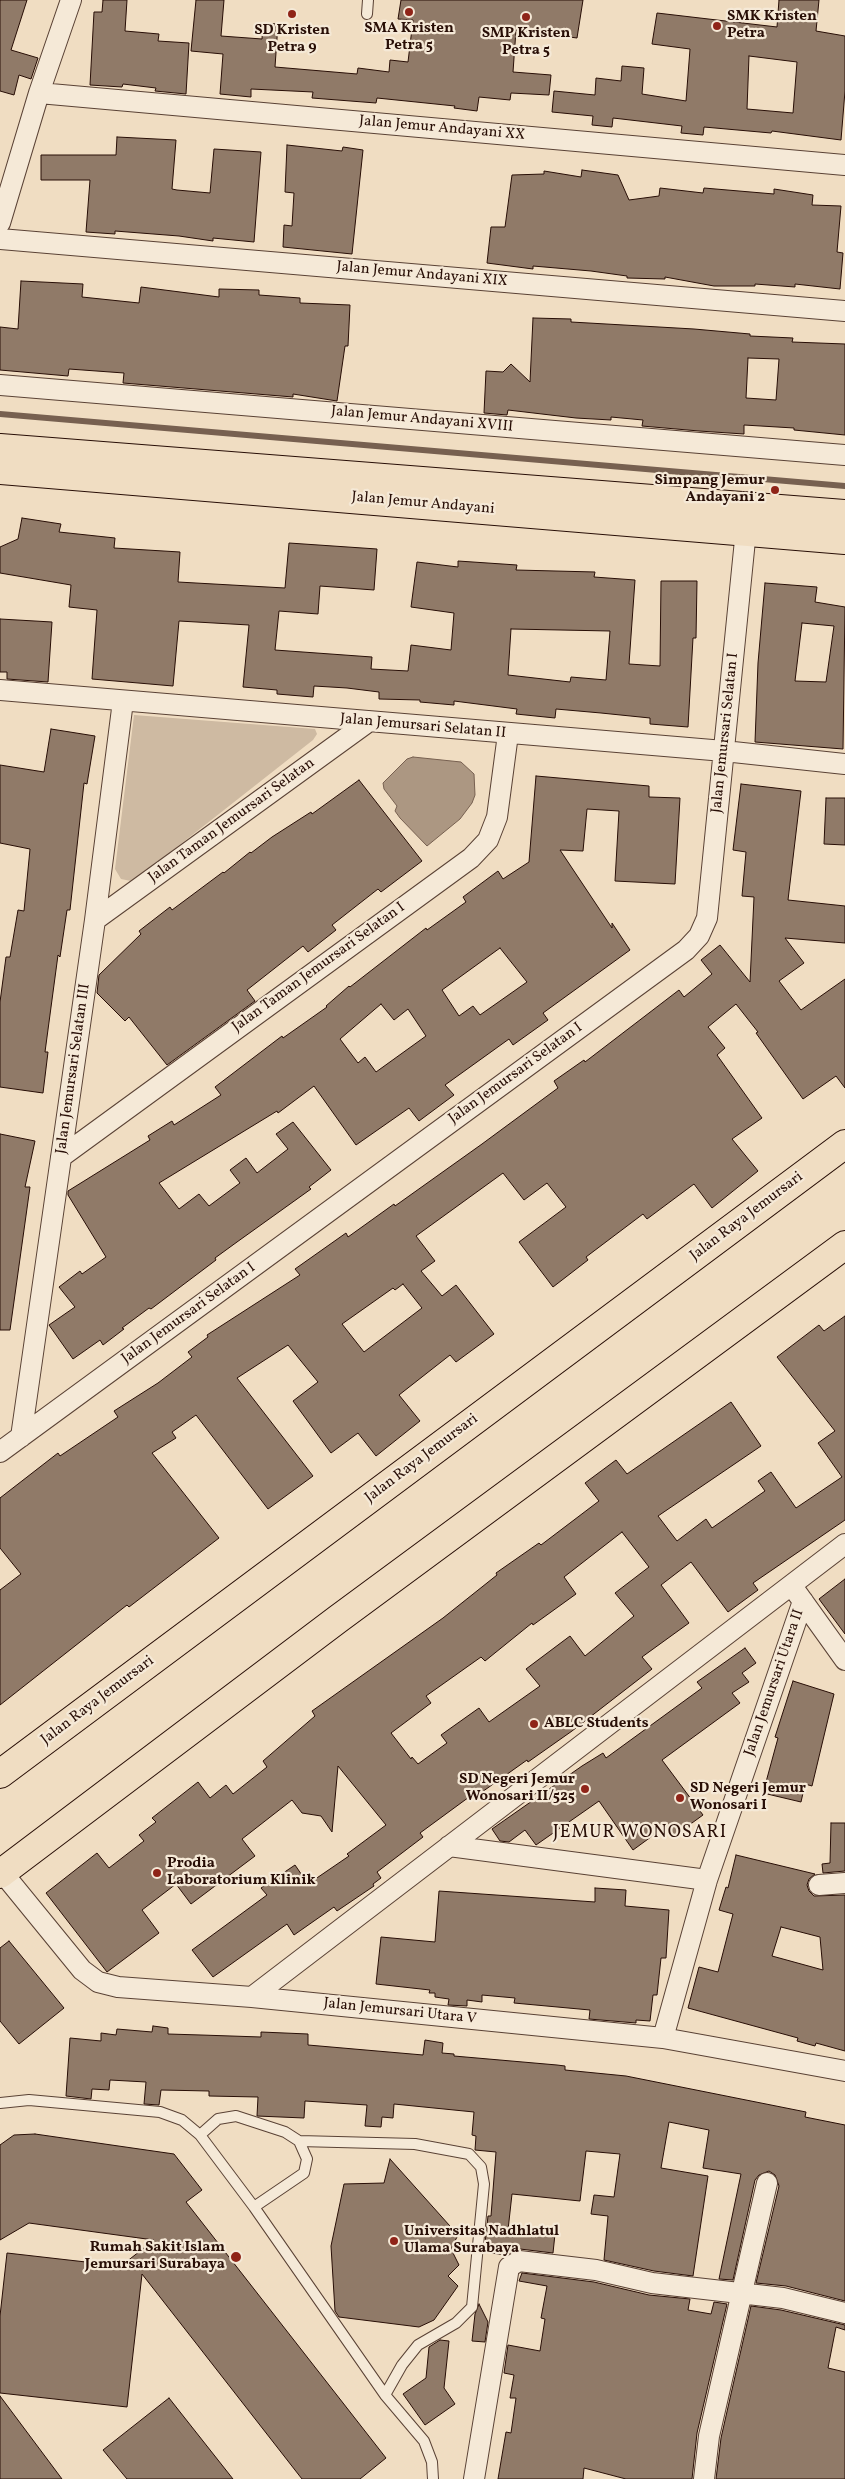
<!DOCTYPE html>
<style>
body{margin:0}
canvas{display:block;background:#f0ddc2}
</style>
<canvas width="845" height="2479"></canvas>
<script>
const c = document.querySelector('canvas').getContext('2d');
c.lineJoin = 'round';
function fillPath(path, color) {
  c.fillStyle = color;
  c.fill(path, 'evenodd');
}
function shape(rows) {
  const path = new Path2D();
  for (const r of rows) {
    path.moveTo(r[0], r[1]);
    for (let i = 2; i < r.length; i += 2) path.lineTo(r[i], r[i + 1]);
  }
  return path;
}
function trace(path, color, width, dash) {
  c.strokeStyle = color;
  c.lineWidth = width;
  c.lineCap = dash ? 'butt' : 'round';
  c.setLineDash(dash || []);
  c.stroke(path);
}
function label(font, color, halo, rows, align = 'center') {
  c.font = font + ' Vollkorn,serif';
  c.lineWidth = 4.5;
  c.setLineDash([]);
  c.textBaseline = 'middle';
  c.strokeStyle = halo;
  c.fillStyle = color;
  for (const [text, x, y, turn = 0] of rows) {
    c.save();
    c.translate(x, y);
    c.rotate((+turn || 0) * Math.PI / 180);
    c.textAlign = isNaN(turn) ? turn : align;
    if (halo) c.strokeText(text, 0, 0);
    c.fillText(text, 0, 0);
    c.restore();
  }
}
fillPath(shape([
 [134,715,315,729,317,734,313,740,135,880,131,881,121,879,115,869]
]), '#cebaa2');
const water = shape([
 [413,757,461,762,474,774,475,795,472,803,460,819,427,846,400,818,395,811,397,806,384,789,383,783,407,759,413,757]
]);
fillPath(water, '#ac9782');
trace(water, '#776050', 1);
trace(shape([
 [0,414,845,486]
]), '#776050', 6);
const building = shape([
 [0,0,27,0,11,50,38,58,31,79,19,75,14,95,0,91,0,0],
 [103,0,127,0,125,31,159,34,158,41,189,43,186,94,155,91,156,88,123,84,122,87,90,85,94,12,102,12,103,0],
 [196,0,224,0,221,36,262,39,263,23,278,24,275,67,357,74,358,68,389,72,390,60,408,62,413,20,398,19,401,0,583,0,577,38,516,30,513,72,551,75,549,95,511,93,510,100,479,97,477,111,454,108,455,106,377,98,376,103,312,98,313,92,251,89,251,97,220,94,223,54,191,51,196,0],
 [779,0,819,0,816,31,845,36,845,91,841,140,772,131,771,133,704,127,703,135,681,133,682,126,613,118,612,127,592,125,593,116,552,112,554,91,595,95,596,78,621,81,622,66,644,68,642,94,686,101,690,49,652,44,657,13,777,27,779,0],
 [749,56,797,62,793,113,747,109,749,56],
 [117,137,176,140,172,189,177,190,210,193,214,149,261,152,254,242,213,238,213,241,179,236,115,231,115,234,86,232,90,180,41,180,41,155,116,155,117,137],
 [287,145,342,151,343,147,363,150,352,254,283,247,284,225,292,226,294,193,285,192,287,145],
 [582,170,618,175,629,200,659,196,660,188,703,193,704,188,774,194,774,189,813,195,812,205,841,206,837,252,843,253,840,289,795,284,795,287,755,284,755,286,714,286,665,277,665,279,627,278,627,276,591,271,533,266,533,269,487,263,491,227,505,227,512,175,544,174,544,171,581,177,582,170],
 [21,281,83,284,82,297,139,303,141,287,219,297,219,289,259,290,259,295,300,298,300,303,350,305,348,346,345,346,337,401,293,394,293,397,123,383,124,373,69,369,68,376,0,370,0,327,18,329,21,281],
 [533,318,571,319,571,322,694,329,750,334,750,336,793,338,792,342,845,344,845,435,794,430,794,428,744,425,744,434,699,431,642,426,643,420,611,417,611,420,576,418,508,410,507,415,484,413,486,371,503,372,511,364,530,382,533,318],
 [748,358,779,359,776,400,746,398,748,358],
 [22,518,61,524,59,532,115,538,114,548,180,552,178,582,285,588,289,543,377,549,374,590,320,586,318,614,279,611,275,650,372,657,371,669,408,671,411,645,451,650,454,613,411,607,417,562,458,567,458,561,517,565,516,570,595,572,594,577,635,580,629,664,660,666,661,581,697,581,696,638,693,638,688,727,650,724,650,718,601,713,556,709,555,718,516,714,517,709,454,701,454,705,420,702,420,700,379,699,379,692,347,688,314,686,313,697,277,694,277,690,243,687,249,625,179,621,173,686,92,679,97,610,69,607,71,585,0,573,0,547,18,539,22,518],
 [511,629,610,631,606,680,571,677,570,682,508,675,511,629],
 [765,583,817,587,815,602,845,607,843,749,755,742,758,663,765,583],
 [802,623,834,626,826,682,795,681,802,623],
 [0,619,52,622,48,682,7,679,7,672,0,672,0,619],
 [51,729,95,736,87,784,84,783,70,910,67,910,60,957,58,955,45,1052,48,1052,43,1093,0,1087,0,1002,6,957,10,957,18,910,24,911,30,849,0,843,0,765,44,772,51,729],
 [536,776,649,786,649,797,680,798,675,884,615,881,619,811,587,809,583,851,560,850,612,928,612,923,630,950,543,1013,548,1020,513,1045,509,1039,445,1085,454,1095,419,1121,409,1108,356,1145,314,1086,278,1113,277,1111,159,1183,179,1209,199,1194,209,1206,240,1183,230,1170,246,1158,257,1173,288,1149,276,1134,293,1122,331,1170,309,1187,311,1189,237,1242,215,1258,216,1260,151,1309,149,1308,122,1328,124,1329,103,1345,100,1340,73,1359,49,1325,75,1307,59,1287,80,1271,82,1274,106,1257,68,1195,68,1191,150,1140,148,1136,172,1121,174,1125,221,1095,215,1087,282,1036,283,1038,327,1007,326,1006,349,986,350,987,426,928,427,930,466,902,463,897,498,871,503,879,529,862,536,776],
 [500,948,527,982,480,1015,473,1006,459,1016,442,990,500,948],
 [381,1004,394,1020,408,1009,426,1036,376,1072,365,1057,358,1063,340,1039,381,1004],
 [359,780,422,861,381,892,378,889,332,925,336,930,308,952,303,946,247,990,255,1001,167,1065,129,1017,125,1021,97,993,99,975,141,934,139,931,170,907,172,910,223,872,224,873,250,852,251,853,272,837,311,812,312,814,359,780],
 [741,784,801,791,788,900,845,906,845,943,785,938,804,963,779,981,801,1010,845,979,845,1088,836,1076,803,1099,756,1033,758,1032,736,1004,708,1027,725,1048,717,1055,762,1118,732,1139,758,1171,712,1208,694,1184,647,1219,643,1214,586,1257,588,1260,553,1287,519,1242,566,1207,547,1183,524,1200,503,1173,416,1236,435,1261,421,1271,442,1296,456,1285,494,1334,456,1362,450,1355,399,1395,420,1421,376,1456,358,1433,331,1453,293,1401,318,1382,288,1345,237,1378,313,1476,268,1509,196,1415,172,1432,176,1438,152,1453,219,1538,129,1607,127,1605,0,1705,0,1590,21,1574,0,1548,0,1498,58,1453,60,1456,118,1417,114,1411,158,1383,192,1357,188,1352,208,1337,207,1335,300,1275,295,1269,346,1233,348,1237,394,1204,395,1206,482,1144,558,1088,554,1081,584,1060,585,1062,679,990,684,997,712,974,701,960,720,945,750,982,754,897,742,896,746,852,733,850,741,784],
 [403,1284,422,1308,364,1352,342,1324,393,1288,395,1290,403,1284],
 [826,798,845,798,845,845,824,844,826,798],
 [0,1134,35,1141,25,1187,30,1187,10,1330,0,1330,0,1134],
 [845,1316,845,1520,753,1583,758,1590,728,1612,691,1562,661,1585,689,1623,642,1657,652,1669,572,1731,528,1762,527,1760,482,1792,480,1789,420,1833,423,1837,377,1872,381,1878,373,1884,374,1886,337,1911,334,1907,294,1935,287,1924,213,1977,192,1950,267,1895,261,1888,295,1865,308,1884,349,1856,347,1854,386,1825,338,1766,332,1832,321,1816,302,1813,292,1800,242,1839,255,1856,191,1904,176,1884,142,1910,159,1933,107,1972,46,1893,97,1853,109,1868,144,1841,139,1835,156,1822,152,1818,198,1782,210,1798,226,1785,233,1794,267,1767,263,1761,315,1716,312,1711,443,1618,497,1575,496,1573,539,1543,541,1545,599,1501,585,1483,616,1460,627,1474,731,1402,761,1446,658,1516,677,1541,706,1519,712,1528,765,1491,758,1481,771,1472,796,1508,842,1477,818,1443,835,1431,777,1357,819,1325,824,1331,845,1316],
 [622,1532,649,1567,615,1593,634,1616,585,1656,570,1636,526,1669,540,1686,489,1722,479,1708,441,1735,447,1743,418,1764,412,1757,411,1759,391,1733,431,1703,426,1696,481,1657,485,1661,532,1623,533,1625,576,1594,564,1577,622,1532],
 [845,1579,845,1634,819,1599,845,1579],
 [745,1648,756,1663,742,1673,749,1682,732,1693,740,1703,662,1760,703,1815,674,1836,666,1826,633,1850,599,1801,536,1845,525,1830,509,1842,500,1841,492,1829,582,1766,603,1753,606,1758,702,1688,697,1682,745,1648],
 [793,1681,834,1694,812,1786,805,1784,801,1802,763,1793,778,1738,775,1737,793,1681],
 [831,1823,845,1823,845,1871,823,1873,822,1864,830,1863,831,1823],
 [736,1855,815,1874,809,1879,807,1885,809,1891,814,1896,845,1895,845,2051,816,2043,815,2046,797,2041,798,2038,688,2008,699,1967,718,1972,733,1914,719,1910,726,1887,728,1888,736,1855],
 [781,1927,820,1937,823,1970,772,1956,781,1927],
 [595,1888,626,1890,625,1906,669,1910,666,1958,661,1958,657,1995,653,1995,650,2021,636,2020,636,2023,589,2019,590,2010,514,2003,515,1998,482,1995,482,2002,467,2000,467,2006,448,2005,449,1999,435,1997,435,1993,429,1993,430,1990,376,1984,381,1937,435,1942,439,1891,595,1902,595,1888],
 [9,1941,64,2008,19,2044,0,2021,0,1948,9,1941],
 [153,2026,168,2028,168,2034,201,2035,261,2037,261,2032,308,2034,308,2045,423,2055,425,2040,443,2043,442,2053,454,2054,454,2056,557,2065,565,2066,565,2070,626,2076,806,2112,805,2117,845,2125,845,2301,786,2286,756,2283,779,2186,775,2175,769,2171,759,2175,755,2180,733,2280,719,2279,741,2174,703,2168,709,2130,669,2122,661,2168,708,2176,693,2276,654,2271,604,2260,608,2216,591,2214,594,2195,614,2197,620,2154,586,2151,580,2201,512,2194,508,2230,555,2234,553,2253,520,2249,506,2255,484,2252,488,2216,491,2216,496,2152,475,2150,476,2136,472,2135,474,2112,394,2104,393,2118,382,2117,381,2127,365,2126,367,2105,305,2101,304,2118,257,2116,258,2097,209,2096,209,2091,161,2090,159,2105,144,2104,146,2082,110,2080,109,2090,92,2089,91,2099,66,2096,70,2038,101,2041,101,2033,116,2035,117,2029,152,2032,153,2026],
 [35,2134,174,2154,202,2190,186,2202,386,2458,360,2479,302,2479,142,2274,127,2407,0,2393,0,2316,7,2253,121,2266,154,2240,29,2223,0,2240,0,2145,14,2135,35,2134],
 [390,2159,458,2235,451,2249,459,2265,448,2276,458,2286,434,2320,419,2327,339,2317,335,2311,331,2246,344,2184,384,2183,390,2159],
 [522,2273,594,2282,649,2295,690,2299,688,2310,711,2314,714,2302,727,2304,697,2433,692,2479,626,2479,584,2468,583,2479,498,2479,506,2432,511,2433,516,2398,510,2398,514,2375,504,2373,508,2345,540,2351,545,2319,541,2318,547,2286,519,2281,522,2273],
 [479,2304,488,2322,485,2342,472,2341,475,2314,479,2304],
 [751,2306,781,2310,845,2325,845,2330,836,2327,828,2368,845,2372,845,2479,716,2479,721,2438,751,2306],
 [440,2340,449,2341,444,2388,455,2404,425,2425,403,2394,426,2378,429,2347,440,2340],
 [0,2396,62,2479,0,2479,0,2396],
 [169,2398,233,2479,127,2479,103,2450,169,2398]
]);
fillPath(building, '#907a68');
trace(building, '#280e06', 1);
const lane = shape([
 [367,14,368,0],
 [0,2103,29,2100,160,2112,182,2120,200,2135,254,2207,385,2395,424,2441,432,2462,433,2479],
 [200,2135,218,2119,236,2116,285,2132,299,2141,307,2159,304,2173,254,2207],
 [299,2141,415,2144,469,2154,481,2167,484,2184,472,2307,456,2323,418,2345,402,2365,385,2395]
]);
const street = shape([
 [39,93,845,165],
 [0,223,39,93,71,0],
 [0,239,845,311],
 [0,385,845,455],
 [0,690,724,751,845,764],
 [95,920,368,722],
 [61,1157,471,858,488,840,497,817,508,734],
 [21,1437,95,920,123,701],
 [0,1452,686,950,699,936,707,918,746,530],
 [797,1593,845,1660],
 [449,1846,707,1880],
 [2,1872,82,1970,98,1982,118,1987,252,1997,663,2038,845,2071],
 [819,1885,845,1883],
 [252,1997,845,1544],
 [663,2038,707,1880,803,1601],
 [474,2479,509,2267,519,2261,596,2270,652,2283,783,2298,845,2313],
 [704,2479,709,2436,767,2183]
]);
const primary = shape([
 [0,448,845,514],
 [0,470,845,540],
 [0,1774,845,1144],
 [0,1874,338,1619,845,1245]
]);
trace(lane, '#5a4235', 12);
trace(street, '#5a4235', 22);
trace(primary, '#280e06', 30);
trace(lane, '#f5e9d7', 10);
trace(street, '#f5e9d7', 20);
trace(primary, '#f0ddc2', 28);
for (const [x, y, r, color] of [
 [409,12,5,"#8f2418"],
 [292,14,5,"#8f2418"],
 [526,17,5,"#8f2418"],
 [717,26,5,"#8f2418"],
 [775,490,5,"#8f2418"],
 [534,1724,5,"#8f2418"],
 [585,1789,5,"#8f2418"],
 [680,1798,5,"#8f2418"],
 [157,1873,5,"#8f2418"],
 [394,2241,5,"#8f2418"],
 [236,2257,6,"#8f2418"]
]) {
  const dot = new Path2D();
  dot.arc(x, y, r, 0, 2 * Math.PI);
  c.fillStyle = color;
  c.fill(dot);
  trace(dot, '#f5e9d7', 2);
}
label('bold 15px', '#280e06', '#f5e9d7', [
 ["SMK Kristen",727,17],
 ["Petra",727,34],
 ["SMA Kristen",409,29,"center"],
 ["Petra 5",409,46,"center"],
 ["SD Kristen",292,31,"center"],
 ["Petra 9",292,48,"center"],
 ["SMP Kristen",526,34,"center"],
 ["Petra 5",526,51,"center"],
 ["Simpang Jemur",765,481,"right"],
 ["Andayani 2",765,498,"right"],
 ["ABLC Students",544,1724],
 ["SD Negeri Jemur",575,1780,"right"],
 ["Wonosari II/525",575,1797,"right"],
 ["SD Negeri Jemur",690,1789],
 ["Wonosari I",690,1806],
 ["Prodia",167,1864],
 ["Laboratorium Klinik",167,1881],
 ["Universitas Nadhlatul",404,2232],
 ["Ulama Surabaya",404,2249],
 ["Rumah Sakit Islam",225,2248,"right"],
 ["Jemursari Surabaya",225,2265,"right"]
], 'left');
label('15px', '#280e06', '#f5e9d7', [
 ["Jalan Jemur Andayani XX",442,129,5],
 ["Jalan Jemur Andayani XIX",422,275,5],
 ["Jalan Jemur Andayani XVIII",422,420,5],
 ["Jalan Jemur Andayani",423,504,5],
 ["Jalan Jemursari Selatan II",423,727,5],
 ["Jalan Jemursari Selatan I",726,733,-84],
 ["Jalan Taman Jemursari Selatan",232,821,-36],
 ["Jalan Taman Jemursari Selatan I",319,968,-36],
 ["Jalan Jemursari Selatan III",74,1069,-82],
 ["Jalan Jemursari Selatan I",516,1074,-36],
 ["Jalan Raya Jemursari",747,1217,-37],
 ["Jalan Jemursari Selatan I",189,1314,-36],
 ["Jalan Raya Jemursari",422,1459,-37],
 ["Jalan Jemursari Utara II",775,1683,-71],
 ["Jalan Raya Jemursari",98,1701,-37],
 ["Jalan Jemursari Utara V",400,2012,6]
]);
c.letterSpacing = '1px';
label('18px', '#280e06', '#f5e9d7', [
 ["JEMUR WONOSARI",640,1834]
]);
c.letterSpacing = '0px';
</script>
